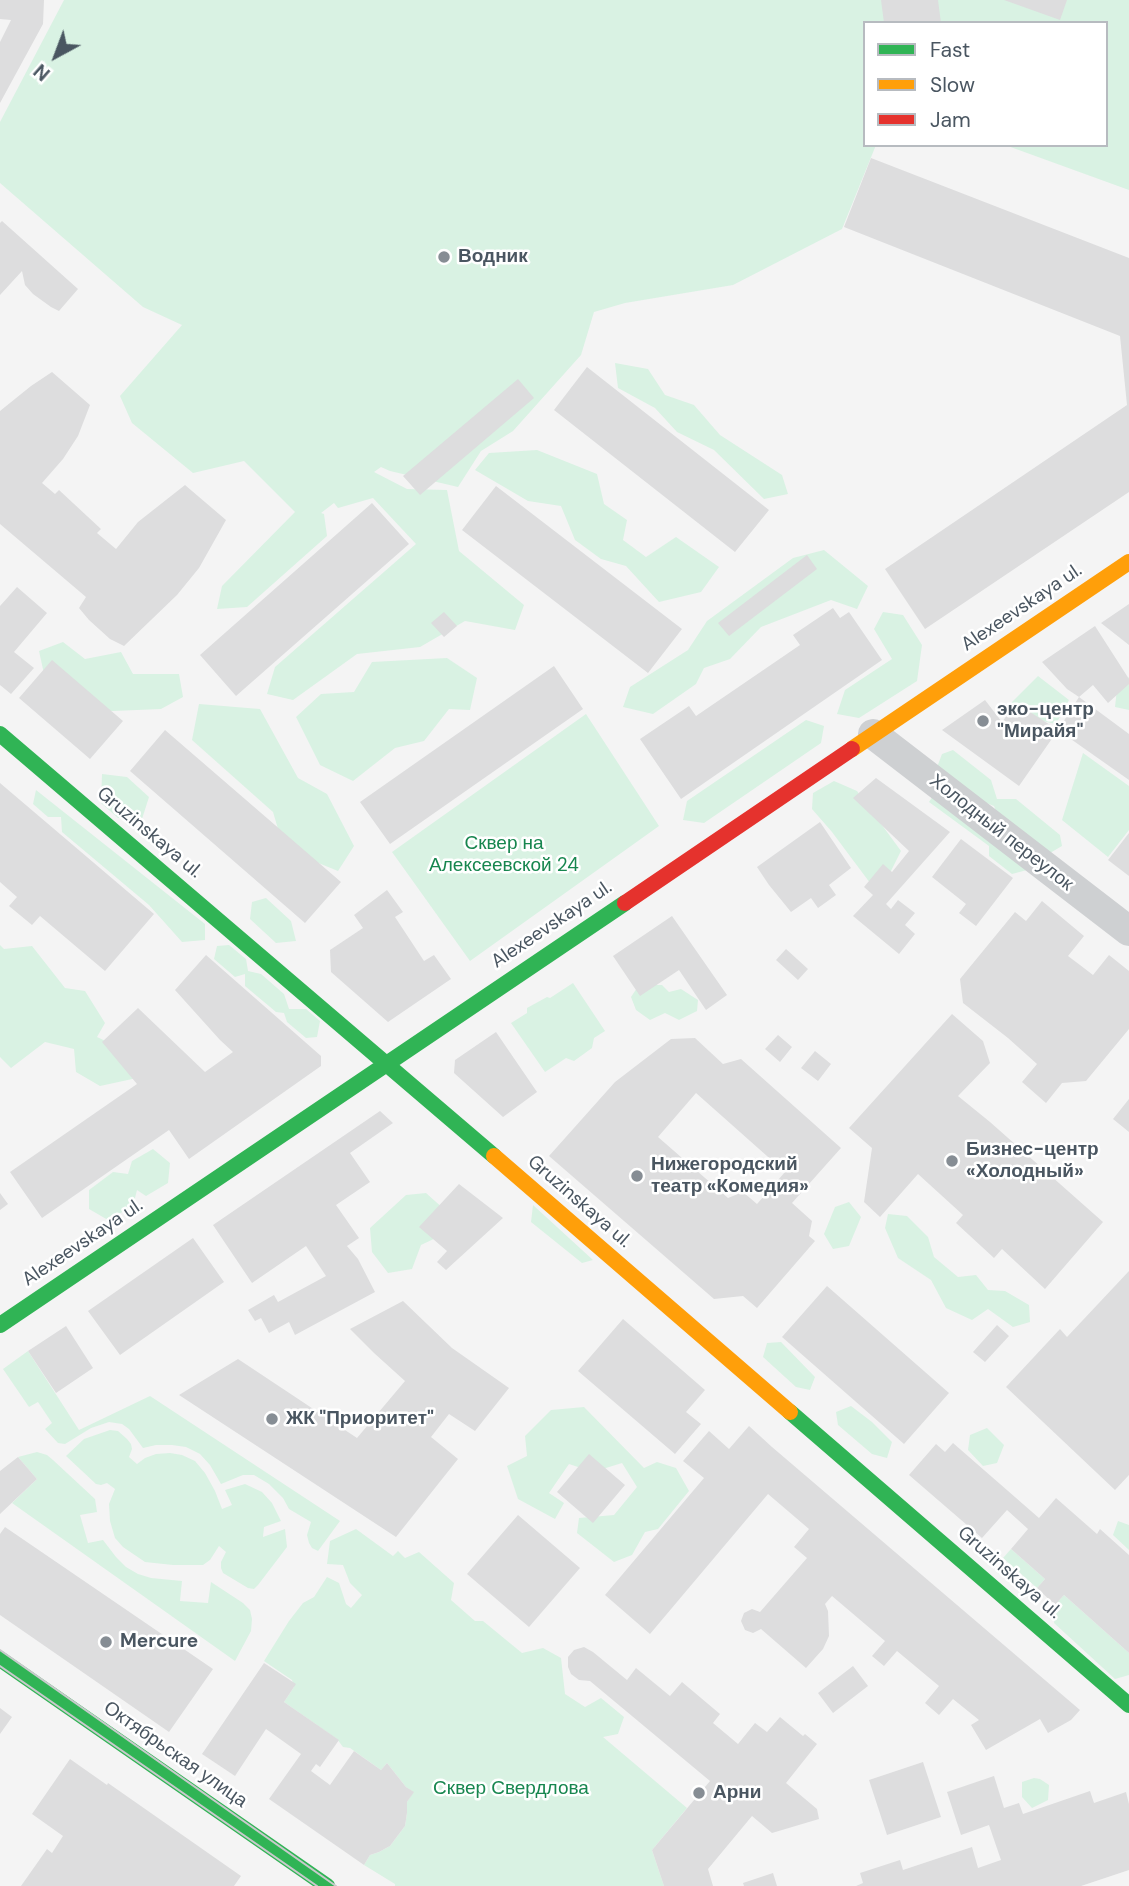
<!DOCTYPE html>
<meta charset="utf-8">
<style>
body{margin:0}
#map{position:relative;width:1129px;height:1886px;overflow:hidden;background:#f4f4f4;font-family:"DM Sans",sans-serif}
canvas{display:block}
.legend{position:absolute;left:863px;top:21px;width:245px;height:126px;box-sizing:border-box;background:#fff;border:2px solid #b7bbc0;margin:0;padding:9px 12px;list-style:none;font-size:21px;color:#4a5661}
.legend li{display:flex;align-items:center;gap:14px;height:35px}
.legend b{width:35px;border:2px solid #b7bbc0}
.north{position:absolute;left:21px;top:21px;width:70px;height:70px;-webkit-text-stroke:5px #fff;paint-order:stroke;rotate:221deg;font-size:19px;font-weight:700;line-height:28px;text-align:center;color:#4a5661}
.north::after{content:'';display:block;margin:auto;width:24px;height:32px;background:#4a5661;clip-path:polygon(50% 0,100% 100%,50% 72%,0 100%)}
</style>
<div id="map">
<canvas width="1129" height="1886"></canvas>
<ul class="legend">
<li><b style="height:9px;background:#30b455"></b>Fast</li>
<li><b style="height:9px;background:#ff9f0a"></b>Slow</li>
<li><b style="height:9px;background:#e5322d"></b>Jam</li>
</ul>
<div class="north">N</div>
</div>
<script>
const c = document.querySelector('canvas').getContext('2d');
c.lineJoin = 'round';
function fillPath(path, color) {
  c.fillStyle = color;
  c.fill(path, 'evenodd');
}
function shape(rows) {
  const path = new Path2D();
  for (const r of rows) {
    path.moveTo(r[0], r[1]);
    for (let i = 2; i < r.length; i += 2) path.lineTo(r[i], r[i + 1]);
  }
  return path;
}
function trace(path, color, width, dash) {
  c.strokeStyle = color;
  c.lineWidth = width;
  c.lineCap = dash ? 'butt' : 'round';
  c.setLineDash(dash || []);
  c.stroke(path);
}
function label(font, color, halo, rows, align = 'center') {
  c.font = font + ' "DM Sans",sans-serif';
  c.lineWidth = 5;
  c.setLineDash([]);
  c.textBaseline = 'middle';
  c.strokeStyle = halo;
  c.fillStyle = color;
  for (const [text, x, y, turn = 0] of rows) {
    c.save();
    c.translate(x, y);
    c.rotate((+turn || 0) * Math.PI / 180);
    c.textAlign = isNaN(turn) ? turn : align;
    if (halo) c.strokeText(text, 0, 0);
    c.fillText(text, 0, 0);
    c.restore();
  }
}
fillPath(shape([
 [64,0,1129,0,1129,190,1005,145,1106,145,1106,23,865,23,865,145,876,145,842,229,733,285,625,303,594,312,581,355,513,431,481,451,458,487,390,471,381,467,374,472,407,489,447,490,459,551,524,605,515,630,465,621,420,647,357,654,293,700,267,694,275,667,416,544,373,498,338,508,334,503,321,513,324,514,327,536,247,607,217,609,222,586,295,512,244,461,193,473,132,423,120,396,182,325,143,307,0,183,0,122],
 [615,363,648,369,665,395,694,405,720,435,782,475,788,494,764,499,714,450,677,432,655,408,618,388],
 [537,450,597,474,604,504,627,520,623,540,646,557,676,537,719,567,701,592,659,602,626,566,601,559,575,540,561,506,528,501,475,470,489,453],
 [824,550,868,586,857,609,831,600,761,627,730,659,704,668,696,684,653,714,623,707,630,687,688,650,707,621,793,558],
 [883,612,903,615,922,645,917,681,859,718,837,714,845,690,892,659,874,629],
 [63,642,85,659,121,652,133,674,179,674,183,697,161,709,89,712,46,683,39,651],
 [447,658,477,678,470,710,449,709,424,741,395,748,353,781,320,765,296,717,321,694,354,692,372,662],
 [1038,676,1069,700,1056,724,1002,712],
 [1129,677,1129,710,1115,707,1117,689],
 [199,704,260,709,298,778,327,794,354,846,338,871,284,849,273,812,192,740],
 [586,714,659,826,470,961,392,852],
 [806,720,824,726,821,743,704,823,683,820,687,801],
 [953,750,991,780,997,799,1016,799,1060,835,1062,846,1050,853,999,819,994,806,976,799,936,770,942,754],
 [1083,753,1129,786,1129,830,1108,857,1062,820],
 [102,774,127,777,149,797,142,819,118,818,101,803],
 [834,781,857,791,901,851,879,895,832,832,812,809,813,793],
 [36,790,205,924,205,940,182,942,149,905,62,832,61,817,48,817,33,804],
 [933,796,1027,870,1012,874,989,856,989,846,929,802],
 [266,898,291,921,296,941,276,943,250,919,252,902],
 [0,945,4,949,32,946,65,988,85,991,105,1023,97,1037,129,1052,137,1078,100,1086,76,1072,74,1049,45,1042,11,1068,0,1057],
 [229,945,246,959,248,971,261,974,284,994,289,1009,306,1009,320,1021,317,1037,306,1038,287,1022,284,1013,276,1012,245,986,245,974,235,977,214,959,217,946],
 [573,983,605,1031,594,1038,592,1048,574,1061,566,1058,545,1072,511,1023,527,1013,527,1008,547,997,550,998],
 [639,985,662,985,669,992,681,989,698,1000,697,1011,679,1020,665,1013,650,1020,636,1010,631,997],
 [153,1149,170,1163,168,1183,146,1196,137,1190,133,1206,108,1220,89,1209,89,1190,113,1172,128,1174,132,1161],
 [426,1193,445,1210,440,1236,421,1245,412,1269,388,1273,372,1252,370,1228,406,1195],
 [849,1202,861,1217,849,1246,833,1249,824,1234,835,1207],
 [533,1205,593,1260,582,1263,531,1222],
 [888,1214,907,1216,928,1237,934,1257,958,1277,976,1275,988,1290,1005,1291,1029,1305,1030,1322,1013,1327,988,1309,972,1320,946,1308,931,1280,898,1258,885,1228],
 [781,1342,815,1377,810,1390,796,1387,763,1357,767,1343],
 [28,1351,79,1430,150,1396,340,1521,318,1551,312,1548,309,1543,307,1535,311,1522,289,1509,283,1498,269,1484,254,1475,243,1475,221,1484,210,1465,200,1454,186,1447,172,1445,156,1445,143,1448,129,1429,122,1424,109,1422,91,1428,65,1444,58,1443,45,1429,52,1423,38,1402,29,1407,3,1369],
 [851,1406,872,1422,892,1442,887,1458,872,1454,838,1425,836,1412],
 [584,1407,644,1468,657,1462,676,1468,689,1491,658,1529,645,1532,632,1555,614,1562,577,1533,579,1518,614,1515,637,1487,622,1463,593,1472,569,1464,549,1493,564,1503,555,1519,518,1499,507,1466,527,1456,525,1436,551,1410],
 [987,1428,1004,1445,997,1463,983,1466,968,1450,970,1435],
 [110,1430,118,1431,127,1439,131,1444,132,1449,129,1457,137,1464,145,1458,156,1454,170,1453,182,1455,195,1461,205,1473,215,1491,222,1509,232,1505,225,1490,245,1484,262,1492,272,1503,281,1521,264,1527,263,1537,285,1529,287,1547,258,1585,254,1589,248,1588,223,1573,221,1568,221,1562,226,1552,219,1546,210,1560,203,1565,173,1565,145,1562,123,1547,115,1538,110,1521,109,1504,115,1489,107,1483,101,1485,96,1484,66,1456,84,1439],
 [37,1452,47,1455,53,1460,95,1499,97,1512,80,1515,88,1543,103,1540,116,1557,126,1567,138,1574,151,1578,182,1581,180,1601,208,1603,211,1582,243,1603,250,1610,252,1619,251,1631,235,1661,12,1503,37,1479,18,1457],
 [1118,1521,1129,1525,1129,1550,1113,1535],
 [356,1529,393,1556,398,1551,405,1558,419,1552,454,1583,451,1600,475,1621,483,1621,522,1653,543,1648,561,1658,565,1694,585,1707,601,1698,624,1717,618,1734,603,1737,687,1808,652,1850,664,1886,395,1886,395,1884,364,1865,370,1855,379,1852,390,1846,405,1826,407,1813,407,1802,413,1792,406,1787,387,1763,381,1770,350,1748,343,1747,337,1739,284,1702,294,1687,292,1680,264,1661,289,1621,303,1603,314,1597,327,1577,339,1583,346,1604,351,1608,362,1595,350,1583,343,1565,327,1564,330,1541],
 [1011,1549,1045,1579,1037,1588,1003,1558],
 [1064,1595,1129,1653,1129,1675,1115,1679,1054,1623,1056,1611,1061,1610,1055,1605],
 [1034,1778,1040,1779,1049,1785,1048,1800,1032,1808,1022,1797,1022,1782]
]), '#d9f2e3');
fillPath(shape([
 [0,0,44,0,43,24,0,103,0,42,11,20,0,19],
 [881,0,938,0,941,23,884,23],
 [1004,0,1067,0,1060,20],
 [871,158,1129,258,1129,492,925,629,885,569,1127,405,1120,336,844,227],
 [2,221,78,289,59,311,51,307,33,294,25,285,22,271,0,295,0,223],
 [587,367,769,510,735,552,554,410],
 [52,372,90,405,78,436,63,459,42,483,55,494,59,490,101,529,97,533,116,549,138,522,185,485,226,520,199,568,177,595,124,646,110,639,89,620,79,608,86,597,0,524,0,411,31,386],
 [518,379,534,398,420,495,403,476],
 [496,486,682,629,648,673,462,530],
 [372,503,409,544,236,696,200,655],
 [807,555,817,569,729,636,718,623],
 [17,587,47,613,14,652,34,668,11,694,0,685,0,606],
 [1129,604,1129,645,1101,623],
 [833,608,840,618,849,612,882,660,681,799,640,739,689,706,696,716,800,645,793,635],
 [444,612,457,626,444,637,431,623],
 [1095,626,1129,679,1129,684,1108,703,1093,685,1079,697,1067,689,1042,662],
 [52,660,123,721,90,759,19,698],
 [554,666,583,709,390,844,360,802],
 [1079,697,1129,734,1129,780,1058,730],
 [985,700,1002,722,1016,703,1058,730,1019,786,942,730],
 [165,730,341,882,305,923,130,771],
 [876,778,950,832,886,904,891,909,898,900,915,913,905,925,915,934,899,954,853,916,873,895,864,887,883,864,892,872,909,851,853,798],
 [0,783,154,914,105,971,40,916,32,925,9,906,17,897,0,882],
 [820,822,851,868,829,885,836,895,818,908,811,898,791,912,769,885,757,867],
 [1129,833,1129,876,1108,860],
 [961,839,1013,878,976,926,959,913,966,904,932,877],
 [387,890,403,912,395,917,424,961,434,955,451,979,388,1022,331,972,330,950,363,928,354,915],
 [1042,901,1084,936,1068,956,1080,965,1093,975,1109,955,1129,971,1129,1029,1086,1081,1062,1083,1046,1103,1022,1082,1037,1064,1008,1038,963,1003,960,979,1015,912,1026,921],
 [672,916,727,995,706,1010,679,970,640,996,613,956],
 [786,949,808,969,798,980,776,960],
 [206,955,321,1056,321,1066,189,1159,169,1130,42,1218,10,1172,137,1084,102,1042,138,1008,205,1072,233,1052,220,1040,175,990],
 [952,1014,983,1041,990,1063,958,1096,990,1122,1103,1222,1045,1289,1002,1249,994,1258,956,1223,963,1215,918,1174,880,1217,864,1202,872,1148,849,1128],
 [496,1032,537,1092,503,1117,454,1073,455,1060],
 [778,1035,792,1047,780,1062,765,1049],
 [695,1038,723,1064,741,1059,841,1148,792,1203,812,1221,809,1236,815,1241,757,1308,743,1296,714,1299,549,1156,615,1082,671,1039],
 [696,1093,785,1172,757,1204,743,1192,728,1198,658,1137],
 [815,1051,831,1064,818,1081,801,1068],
 [1129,1099,1129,1132,1113,1119],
 [380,1111,393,1123,350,1153,370,1182,336,1205,359,1238,347,1246,358,1259,375,1292,295,1335,289,1322,269,1333,261,1318,255,1321,248,1310,274,1295,278,1302,326,1276,306,1246,252,1283,213,1225],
 [459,1184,503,1218,446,1270,437,1262,447,1251,419,1227],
 [0,1193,8,1204,0,1210],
 [193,1238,224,1282,120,1355,88,1311],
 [1129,1271,1129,1475,1115,1490,1006,1387,1060,1329,1067,1337],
 [827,1286,949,1393,904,1444,782,1337],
 [403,1301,452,1348,509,1388,475,1431,449,1414,431,1437,458,1459,396,1537,179,1395,238,1359,357,1438,405,1381,374,1353,350,1329],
 [623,1319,705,1390,686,1412,701,1424,675,1454,578,1371],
 [997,1325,1009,1336,985,1362,973,1352],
 [66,1326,93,1368,56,1393,28,1351],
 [749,1426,772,1447,1080,1710,1071,1720,1048,1733,1040,1719,986,1750,971,1725,979,1720,953,1699,939,1715,925,1703,939,1686,897,1651,884,1666,872,1656,885,1641,832,1596,825,1604,828,1611,829,1636,823,1649,806,1668,761,1629,753,1633,745,1630,741,1621,744,1613,752,1609,760,1612,807,1558,794,1547,809,1529,768,1494,650,1634,605,1595,704,1478,683,1461,709,1431,729,1449],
 [953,1443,1039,1518,1056,1498,1097,1534,1100,1529,1129,1555,1129,1653,1064,1595,1055,1605,1037,1588,1045,1579,1011,1549,1028,1529,1007,1510,982,1538,909,1475,936,1444,945,1452],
 [589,1454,625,1485,593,1523,557,1492],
 [18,1457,37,1479,0,1514,0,1471],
 [518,1515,580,1568,529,1627,467,1574],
 [5,1527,213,1669,169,1732,0,1615,0,1534],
 [584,1647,593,1652,627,1680,636,1668,670,1696,682,1682,720,1714,713,1723,738,1744,755,1723,767,1732,780,1717,803,1736,805,1734,817,1744,786,1783,817,1809,819,1819,772,1833,752,1816,708,1869,713,1886,664,1886,652,1850,710,1781,590,1681,579,1680,571,1674,568,1667,568,1657,574,1650],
 [264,1663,296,1684,284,1702,339,1740,320,1767,316,1764,311,1771,330,1785,354,1751,381,1770,387,1763,406,1787,414,1792,407,1802,407,1813,405,1826,390,1846,379,1852,370,1855,364,1865,269,1799,301,1754,266,1729,235,1776,202,1754],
 [853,1666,868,1686,833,1713,818,1693],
 [0,1708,12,1717,0,1734],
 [70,1759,107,1785,108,1783,241,1876,234,1886,21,1886,47,1849,52,1853,63,1836,32,1814],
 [923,1762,941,1817,887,1835,869,1780],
 [994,1776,1004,1808,1019,1803,1023,1814,1090,1791,1094,1803,1126,1792,1129,1804,1129,1870,1081,1886,856,1886,863,1883,860,1873,900,1860,903,1870,972,1847,978,1868,1001,1860,989,1825,961,1835,947,1792],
 [773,1873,777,1886,744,1886,743,1883]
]), '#ddddde');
trace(shape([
 [873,734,1129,931]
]), '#ced0d2', 30);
trace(shape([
 [0,734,494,1156],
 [0,1325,625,903],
 [790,1412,1129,1705],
 [0,1659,327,1886]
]), '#30b455', 16);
trace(shape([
 [852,749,1129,562],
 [494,1156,790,1412]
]), '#ff9f0a', 16);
trace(shape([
 [625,903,852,749]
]), '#e5322d', 16);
trace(shape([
 [0,1650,336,1886],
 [0,1666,317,1886]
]), '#c9cacc', 2);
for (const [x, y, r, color] of [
 [444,257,7,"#868d94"],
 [983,721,7,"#868d94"],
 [952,1161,7,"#868d94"],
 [637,1176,7,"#868d94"],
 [272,1419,7,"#868d94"],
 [106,1642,7,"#868d94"],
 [699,1793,7,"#868d94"]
]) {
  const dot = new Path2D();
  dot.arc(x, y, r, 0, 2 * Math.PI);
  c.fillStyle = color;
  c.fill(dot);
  trace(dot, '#fff', 2.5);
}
label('bold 19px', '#4a5661', '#fff', [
 ["Водник",458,257],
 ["эко-центр",997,710],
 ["\"Мирайя\"",997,732],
 ["Бизнес-центр",966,1150],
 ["«Холодный»",966,1172],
 ["Нижегородский",651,1165],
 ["театр «Комедия»",651,1187],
 ["ЖК \"Приоритет\"",286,1419],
 ["Mercure",120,1642],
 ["Арни",713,1793]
], 'left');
label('19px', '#4a5661', '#fff', [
 ["Alexeevskaya ul.",1022,608,-34],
 ["Gruzinskaya ul.",149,833,40],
 ["Холодный переулок",1001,833,38],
 ["Alexeevskaya ul.",552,925,-34],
 ["Gruzinskaya ul.",579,1202,41],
 ["Alexeevskaya ul.",83,1243,-34],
 ["Gruzinskaya ul.",1009,1573,41],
 ["Октябрьская улица",175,1755,35]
]);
label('19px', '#17864f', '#fff', [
 ["Сквер на",504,844],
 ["Алексеевской 24",504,866],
 ["Сквер Свердлова",511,1789]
]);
</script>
